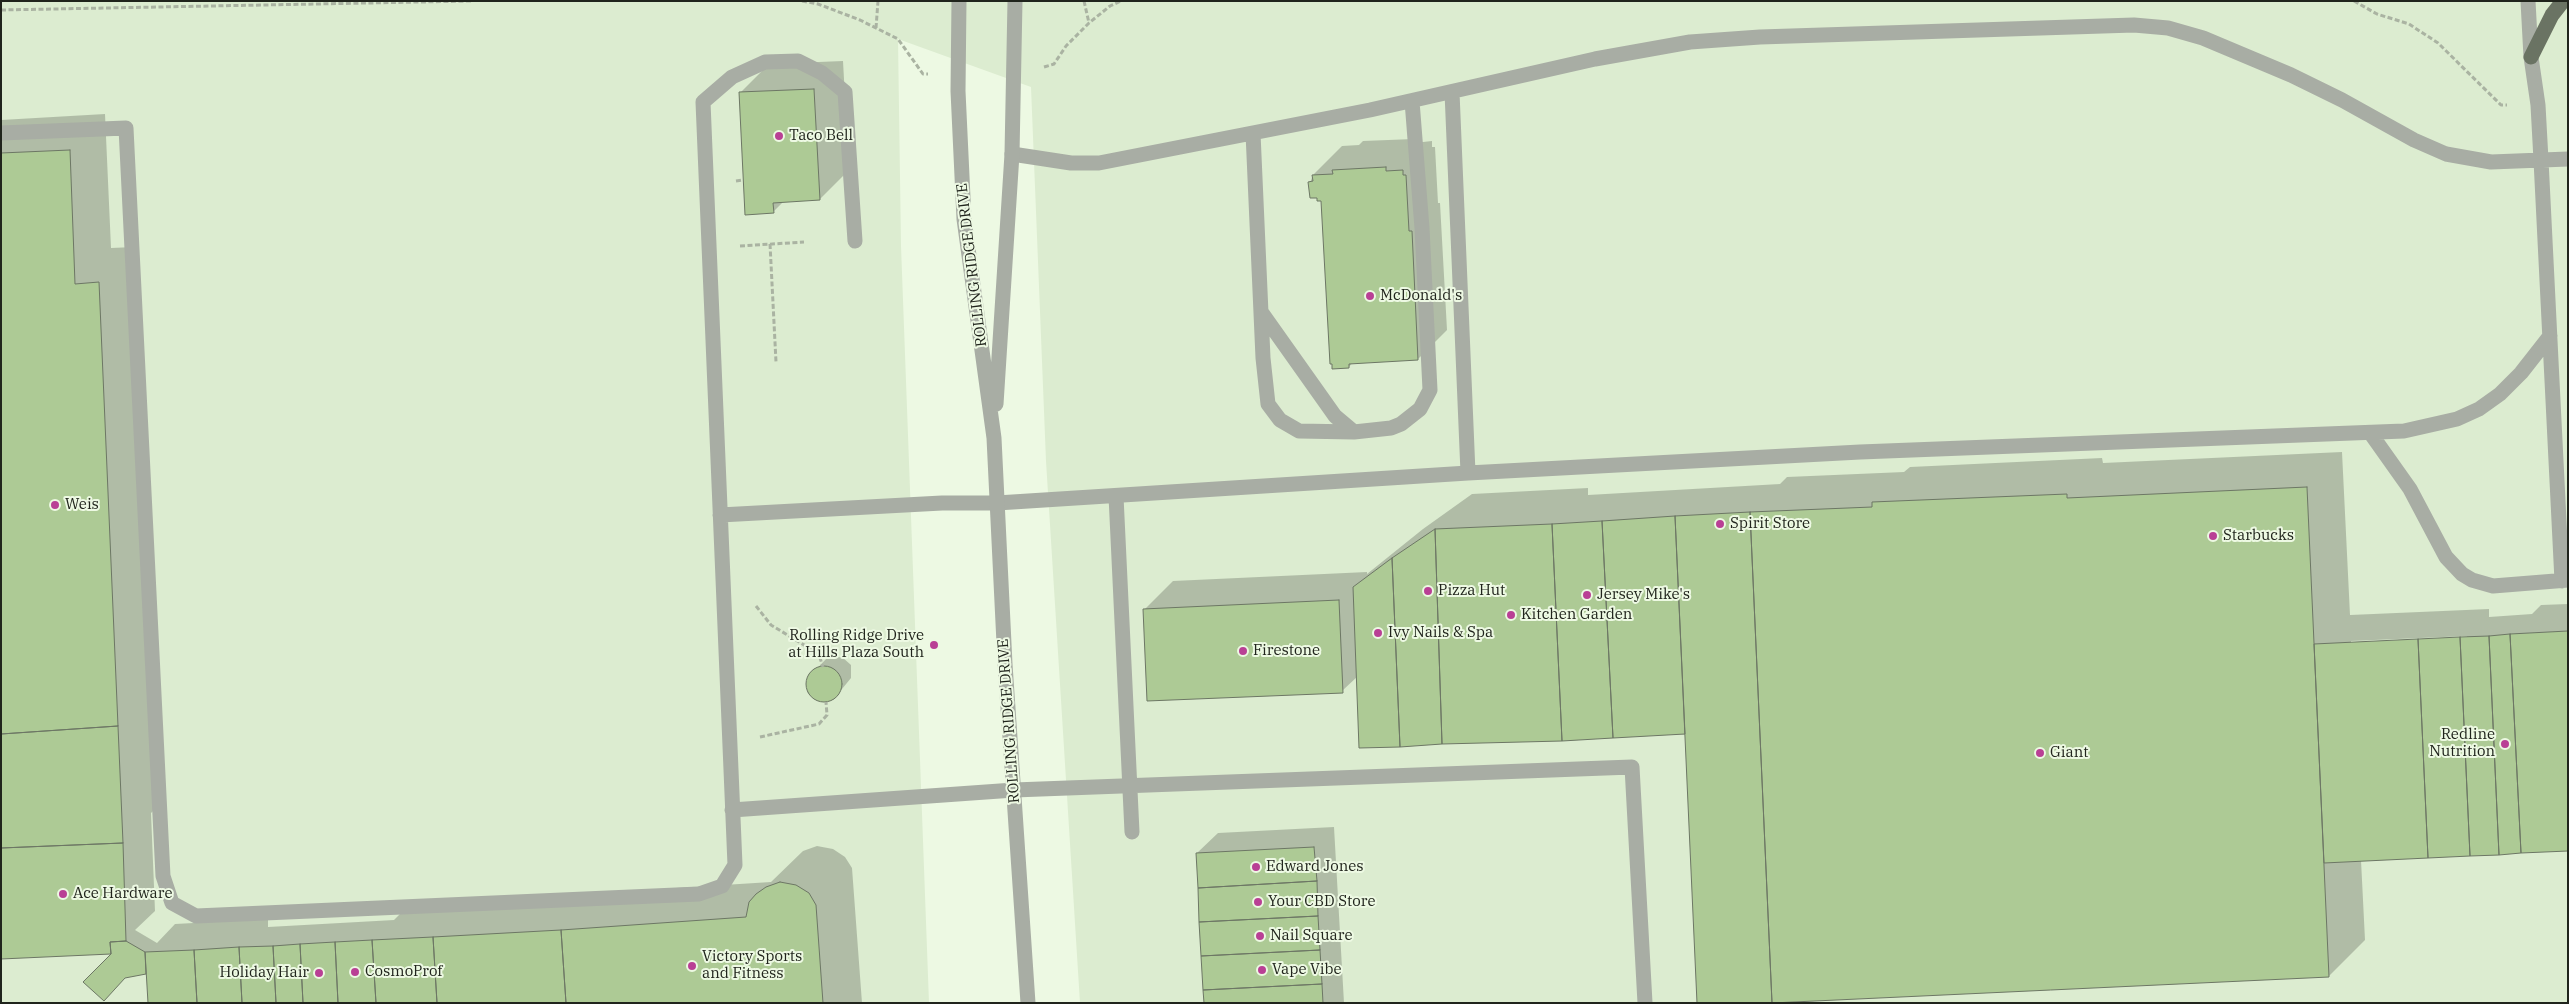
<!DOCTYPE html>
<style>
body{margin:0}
#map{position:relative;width:2569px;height:1004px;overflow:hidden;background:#edf9e3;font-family:"IBM Plex Serif",serif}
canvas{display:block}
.frame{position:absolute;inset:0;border:2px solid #20241c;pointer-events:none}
</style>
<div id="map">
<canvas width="2569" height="1004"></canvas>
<div class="frame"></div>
</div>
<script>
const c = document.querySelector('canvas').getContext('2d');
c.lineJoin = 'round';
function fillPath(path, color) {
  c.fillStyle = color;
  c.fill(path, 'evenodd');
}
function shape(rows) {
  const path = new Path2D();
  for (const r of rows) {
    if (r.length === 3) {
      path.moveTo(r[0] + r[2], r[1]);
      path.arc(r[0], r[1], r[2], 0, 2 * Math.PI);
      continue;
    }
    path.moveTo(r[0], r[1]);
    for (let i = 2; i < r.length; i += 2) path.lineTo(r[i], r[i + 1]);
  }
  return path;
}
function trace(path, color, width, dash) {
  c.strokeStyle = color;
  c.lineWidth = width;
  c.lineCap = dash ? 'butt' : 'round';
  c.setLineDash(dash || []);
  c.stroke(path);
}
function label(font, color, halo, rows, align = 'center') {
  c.font = font + ' "IBM Plex Serif",serif';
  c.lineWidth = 4;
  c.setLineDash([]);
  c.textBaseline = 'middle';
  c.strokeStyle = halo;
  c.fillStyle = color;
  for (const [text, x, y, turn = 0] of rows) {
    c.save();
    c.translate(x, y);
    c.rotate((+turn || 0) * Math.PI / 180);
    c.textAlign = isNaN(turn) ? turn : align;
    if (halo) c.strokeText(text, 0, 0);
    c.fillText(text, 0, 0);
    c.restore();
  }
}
fillPath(shape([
 [1,1,2568,1,2568,1003,1080,1003,1046,461,1031,87,898,39,901,246,929,1003,1,1003]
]), '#dcecd0');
fillPath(shape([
 [843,61,849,170,820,199,784,201,773,212,740,93,769,64],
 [105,114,111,248,134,247,158,806,151,813,155,911,135,930,157,943,175,924,268,919,268,927,394,920,402,912,470,901,771,882,803,851,817,846,833,849,845,857,852,868,862,1003,149,1003,147,971,145,973,114,953,1,958,1,120],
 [1414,139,1414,143,1432,141,1432,147,1435,147,1438,203,1440,203,1447,330,1418,359,1353,362,1349,367,1322,199,1318,196,1310,183,1313,175,1342,146,1359,145,1363,141],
 [2342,452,2350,615,2489,609,2489,617,2532,614,2541,605,2568,604,2568,850,2361,860,2365,940,2329,976,1686,732,1358,676,1342,691,1144,610,1173,581,1367,572,1367,574,1423,529,1472,494,1588,488,1588,495,1780,484,1787,477,1904,472,1910,467,2102,458,2103,463],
 [2467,636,2467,638,2351,643,2351,641],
 [842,657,851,665,851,678,833,700,818,701,807,692,807,679,827,658],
 [1334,827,1344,1003,1205,1003,1197,853,1218,833]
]), '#0003');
const building = shape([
 [814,89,820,200,773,203,774,213,745,215,739,92,814,89],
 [70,150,75,284,99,282,118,726,1,734,1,153,70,150],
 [1386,167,1386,171,1403,170,1403,175,1406,175,1409,231,1412,231,1418,360,1349,364,1349,368,1332,369,1332,364,1330,364,1321,201,1317,201,1317,198,1310,198,1308,182,1313,181,1312,175,1333,174,1332,170,1386,167],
 [2307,487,2329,977,1772,1003,1750,512,1872,507,1872,502,2067,494,2067,498,2307,487],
 [1750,512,1772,1003,1697,1003,1675,516,1750,512],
 [1675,516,1685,734,1613,738,1602,521,1675,516],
 [1602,521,1613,738,1562,741,1552,524,1602,521],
 [1552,524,1562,741,1442,744,1435,529,1552,524],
 [1435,529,1442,744,1400,747,1392,558,1435,529],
 [1392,558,1400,747,1359,748,1353,587,1392,558],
 [1339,600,1343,693,1147,701,1143,609,1339,600],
 [2568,631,2568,851,2521,853,2510,634,2568,631],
 [2510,634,2521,853,2499,855,2489,636,2510,634],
 [2489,636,2499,855,2470,856,2460,637,2489,636],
 [2460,637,2470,856,2428,858,2418,639,2460,637],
 [2418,639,2428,858,2324,863,2314,644,2418,639],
 [824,684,18],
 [118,726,123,843,1,848,1,734,118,726],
 [123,843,126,941,110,942,111,954,1,959,1,848,123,843],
 [1314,847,1317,881,1198,888,1196,853,1314,847],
 [1317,881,1318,916,1199,922,1198,888,1317,881],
 [780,882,796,885,809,893,816,905,823,1003,566,1003,561,930,746,917,749,902,756,894,766,887,780,882],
 [1318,916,1320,950,1201,956,1199,922,1318,916],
 [561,930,566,1003,437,1003,433,937,561,930],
 [433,937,437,1003,376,1003,372,940,433,937],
 [372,940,376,1003,338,1003,335,942,372,940],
 [126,941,145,952,146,974,125,978,104,1001,83,982,111,954,110,942,126,941],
 [335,942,338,1003,303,1003,300,944,335,942],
 [300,944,303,1003,276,1003,273,946,300,944],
 [273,946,276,1003,242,1003,239,947,273,946],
 [239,947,242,1003,197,1003,194,950,239,947],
 [194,950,197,1003,148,1003,145,952,194,950],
 [1320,950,1322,984,1203,990,1201,956,1320,950],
 [1322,984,1323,1003,1204,1003,1203,990,1322,984]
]);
fillPath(building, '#adca95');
trace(building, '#6d7765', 1);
trace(shape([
 [802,1,818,4,860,20,898,39,923,74,928,74],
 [1084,1,1089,23],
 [2354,1,2377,14,2409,24,2438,43,2501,105,2507,105],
 [1,10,472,1],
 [876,28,878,1],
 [1044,67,1054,64,1066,46,1089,23,1110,6,1121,1],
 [736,181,743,180],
 [770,244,776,362],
 [740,246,804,242],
 [756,606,771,625,814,651,820,658,823,667],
 [760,737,819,724,827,715,826,702]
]), '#aab3a2', 3, [5, 2.5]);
trace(shape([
 [2528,1,2531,57,2538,105,2541,160,2562,581],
 [1452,92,1468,473],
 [1,133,126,128,163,876,172,903,196,916,699,894,722,886,735,865,703,102,732,77,765,62,798,61,822,73,845,92,855,241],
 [1253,133,1263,358,1268,404,1280,420,1299,431,1354,432],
 [1012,154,1071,163,1099,163,1370,110,1595,59,1690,42,1760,37,2134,25,2168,28,2203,38,2291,75,2342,100,2414,140,2446,154,2491,162,2568,159],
 [1262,313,1335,416,1354,432,1391,428,1401,424,1420,409,1430,390,1422,228,1412,101],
 [2371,434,2410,489,2446,557,2462,574,2472,580,2493,586,2568,580],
 [1116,496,1132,832],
 [720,515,942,503,997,503,1468,473,1860,452,2404,431,2457,419,2479,409,2500,394,2521,373,2550,336],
 [732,810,1014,790,1632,767,1645,1003]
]), '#a8ada4', 15);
trace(shape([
 [959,1,958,91,964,219,994,438,1005,664,1028,1003],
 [996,404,1012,154,1015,1]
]), '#a8ada4', 15);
trace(shape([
 [2531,57,2552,15,2563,1]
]), '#6a7363', 15);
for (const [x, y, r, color] of [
 [779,136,5,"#b94095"],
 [1370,296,5,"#b94095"],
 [55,505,5,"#b94095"],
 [1720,524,5,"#b94095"],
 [2213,536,5,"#b94095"],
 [1428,591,5,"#b94095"],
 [1587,595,5,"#b94095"],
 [1511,615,5,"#b94095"],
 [1378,633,5,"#b94095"],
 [934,645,5,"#b94095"],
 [1243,651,5,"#b94095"],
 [2505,744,5,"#b94095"],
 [2040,753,5,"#b94095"],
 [1256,867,5,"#b94095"],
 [63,894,5,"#b94095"],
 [1258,902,5,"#b94095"],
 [1260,936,5,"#b94095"],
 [692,966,5,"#b94095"],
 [1262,970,5,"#b94095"],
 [355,972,5,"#b94095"],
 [319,973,5,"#b94095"]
]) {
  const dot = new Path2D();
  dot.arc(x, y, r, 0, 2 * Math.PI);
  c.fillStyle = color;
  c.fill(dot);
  trace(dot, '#edf9e3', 2);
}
label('15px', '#20241c', '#edf9e3', [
 ["Taco Bell",789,136],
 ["McDonald's",1380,296],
 ["Weis",65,505],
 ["Spirit Store",1730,524],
 ["Starbucks",2223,536],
 ["Pizza Hut",1438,591],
 ["Jersey Mike's",1597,595],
 ["Kitchen Garden",1521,615],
 ["Ivy Nails & Spa",1388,633],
 ["Rolling Ridge Drive",924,636,"right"],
 ["at Hills Plaza South",924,653,"right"],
 ["Firestone",1253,651],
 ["Redline",2495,735,"right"],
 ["Nutrition",2495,752,"right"],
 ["Giant",2050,753],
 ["Edward Jones",1266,867],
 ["Ace Hardware",73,894],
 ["Your CBD Store",1268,902],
 ["Nail Square",1270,936],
 ["Victory Sports",702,957],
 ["and Fitness",702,974],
 ["Vape Vibe",1272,970],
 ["CosmoProf",365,972],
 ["Holiday Hair",309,973,"right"]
], 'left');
label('15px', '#20241c', '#edf9e3', [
 ["ROLLING RIDGE DRIVE",972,265,-97],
 ["ROLLING RIDGE DRIVE",1009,721,-94]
]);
</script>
